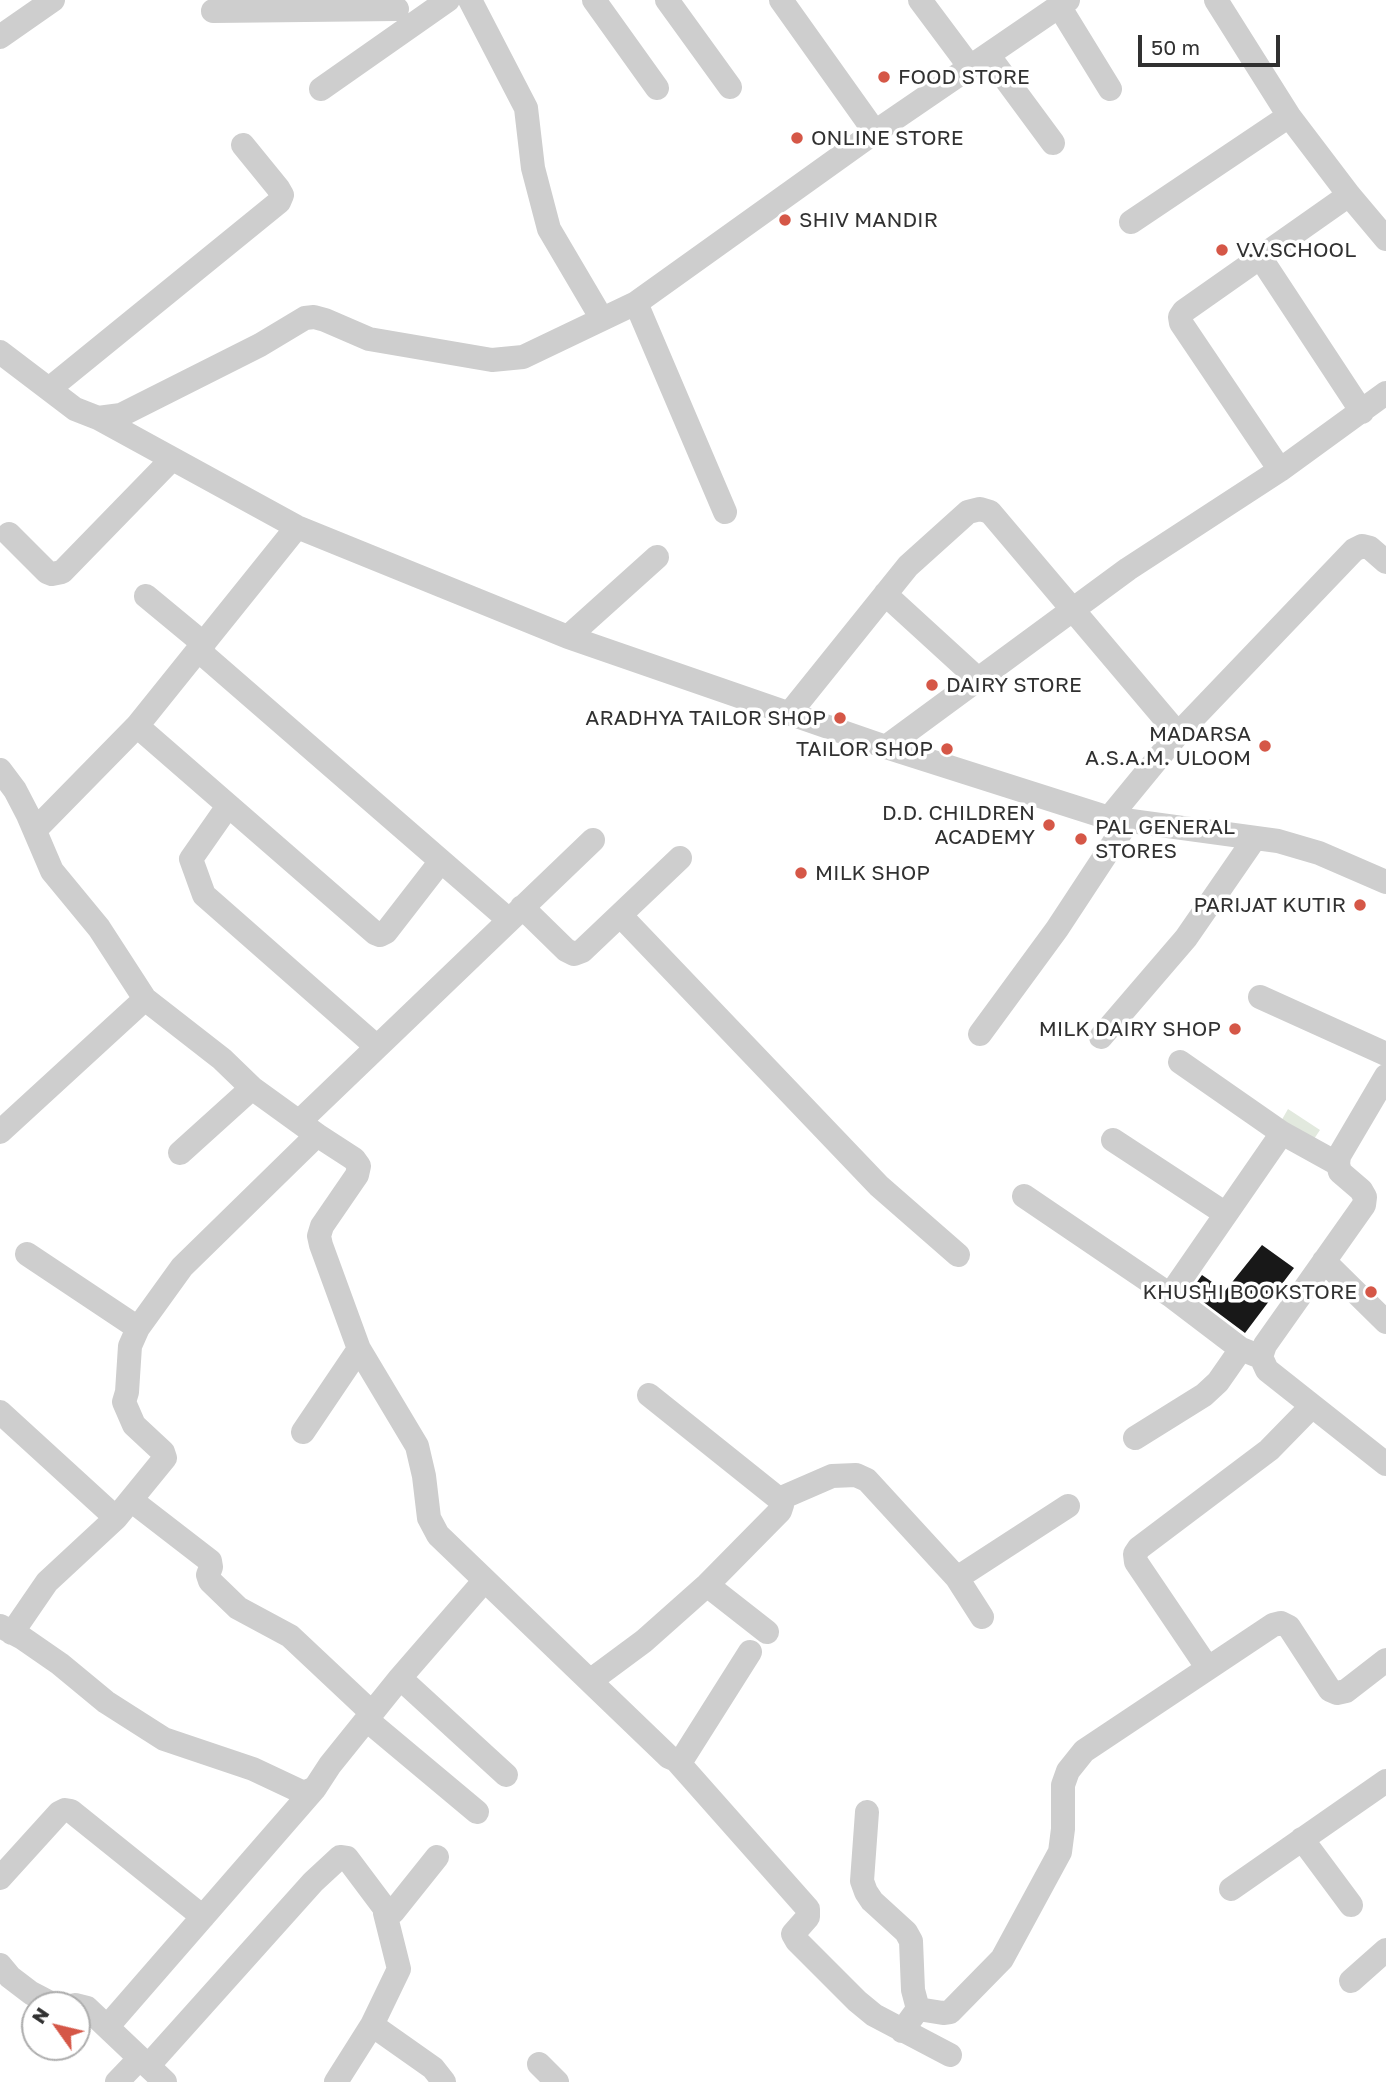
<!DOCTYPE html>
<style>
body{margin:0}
#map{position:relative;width:1386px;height:2082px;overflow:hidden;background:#fff;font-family:"Golos Text",sans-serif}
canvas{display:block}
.north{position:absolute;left:21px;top:1991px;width:70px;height:70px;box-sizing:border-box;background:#fff;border:2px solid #adadad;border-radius:50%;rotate:304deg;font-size:19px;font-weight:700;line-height:28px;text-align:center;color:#313131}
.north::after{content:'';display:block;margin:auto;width:24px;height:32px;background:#d55747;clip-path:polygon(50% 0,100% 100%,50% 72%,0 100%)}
.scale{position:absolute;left:1138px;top:35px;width:142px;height:32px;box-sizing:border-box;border:4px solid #313131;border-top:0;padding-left:9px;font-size:21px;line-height:24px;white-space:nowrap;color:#313131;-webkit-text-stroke:5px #fff;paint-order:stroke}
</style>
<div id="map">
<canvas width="1386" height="2082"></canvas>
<div class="north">N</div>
<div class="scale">50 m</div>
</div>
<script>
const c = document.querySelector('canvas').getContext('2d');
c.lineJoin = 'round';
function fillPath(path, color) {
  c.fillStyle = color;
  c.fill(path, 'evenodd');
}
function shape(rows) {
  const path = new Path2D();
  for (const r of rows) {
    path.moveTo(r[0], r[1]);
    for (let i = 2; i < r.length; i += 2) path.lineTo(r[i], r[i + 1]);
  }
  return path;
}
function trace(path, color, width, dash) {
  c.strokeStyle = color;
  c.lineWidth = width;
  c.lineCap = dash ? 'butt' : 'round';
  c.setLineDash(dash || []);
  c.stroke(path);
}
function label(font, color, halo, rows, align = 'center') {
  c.font = font + ' "Golos Text",sans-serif';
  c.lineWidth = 7;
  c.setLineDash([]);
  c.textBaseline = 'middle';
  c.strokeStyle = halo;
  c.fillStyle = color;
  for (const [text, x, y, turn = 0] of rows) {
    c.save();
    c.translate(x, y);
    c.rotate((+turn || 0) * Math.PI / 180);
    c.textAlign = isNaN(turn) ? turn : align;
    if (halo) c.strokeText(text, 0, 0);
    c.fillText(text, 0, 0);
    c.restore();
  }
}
fillPath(shape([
 [1288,1109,1320,1130,1312,1142,1280,1123]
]), '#e2e9de');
fillPath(shape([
 [1262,1245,1294,1268,1245,1333,1190,1292,1202,1275,1225,1291]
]), '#181818');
trace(shape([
 [470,0,526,108,533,168,549,229,602,319],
 [594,0,657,88],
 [667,0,730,87],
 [781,0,875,132],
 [920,0,970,67],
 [1216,0,1289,116,1349,195,1386,239],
 [1059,6,1110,89],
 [213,11,397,9],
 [0,37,53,0],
 [988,55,1053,143],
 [321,89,448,0],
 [1131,222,1289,116],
 [1260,257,1362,412],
 [636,303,725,512],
 [0,352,75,409,98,418,297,527,568,637,886,747,1109,818,1278,841,1319,853,1386,882],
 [49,389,279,202,282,195,278,188,243,145],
 [98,418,121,415,260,345,305,318,314,317,325,320,369,339,492,360,523,357,636,303,875,132,1068,0],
 [1280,470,1181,323,1180,317,1184,311,1349,195],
 [9,534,47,572,52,574,62,572,172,459],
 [885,594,978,679],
 [146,596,204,644],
 [568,637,657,557],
 [198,650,509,920],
 [789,714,908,566,968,512,980,509,990,512,1178,734],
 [137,726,375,933,380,935,386,932,441,861],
 [886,747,1128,569,1280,470,1386,393],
 [0,770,15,790,28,815,52,871,99,928,145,999,222,1059,252,1088,317,1135,182,1267,138,1328,130,1346,127,1392,124,1402,134,1425,163,1452,165,1458,116,1518],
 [228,806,191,859,204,895,377,1047],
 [1109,818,1178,734,1354,550,1362,546,1370,548,1386,562],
 [35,830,137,726,297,527],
 [522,907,566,950,574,954,582,951,680,858],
 [620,915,879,1186,958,1255],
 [1260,997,1386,1054],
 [980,1034,1057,929,1128,821],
 [1101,1037,1186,938,1255,838],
 [1180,1062,1282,1133,1338,1164],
 [1386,1076,1339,1156,1338,1164,1340,1172,1361,1190,1365,1197,1364,1205,1265,1345,1261,1357,1267,1370,1386,1464],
 [300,1121,593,840],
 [0,1132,145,999],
 [317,1135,354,1159,359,1166,357,1175,322,1226,319,1236,321,1245,359,1349,417,1446,424,1476,429,1518,438,1535,669,1757,676,1760,683,1758,750,1652],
 [1113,1140,1226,1214],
 [180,1153,252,1088],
 [1024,1196,1170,1295,1241,1349,1261,1357],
 [27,1254,138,1328],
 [1324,1261,1386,1322],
 [1170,1295,1282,1133],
 [0,1412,116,1518,47,1582,12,1633],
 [303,1432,359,1349],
 [1135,1438,1204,1395,1218,1382,1241,1349],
 [779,1499,832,1476,856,1475,867,1480,957,1578,982,1617],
 [131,1500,210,1561,211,1567,208,1575,210,1581,238,1608,290,1636,372,1713],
 [957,1578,1068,1506],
 [707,1585,767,1632],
 [0,1626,21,1637,60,1664,106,1702,164,1739,253,1769,304,1793,315,1788,330,1765,400,1678,485,1580],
 [1207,1667,1136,1562,1135,1554,1139,1548,1269,1450,1312,1406],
 [400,1678,506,1775],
 [590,1681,644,1641,707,1585,780,1511,782,1505,779,1499,649,1395],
 [367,1720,477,1812],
 [676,1760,808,1909,808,1917,793,1934,797,1941,857,2001,874,2015,950,2055],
 [867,1812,862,1881,866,1892,872,1901,906,1932,911,1941,913,1990,918,2009],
 [1302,1839,1351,1905],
 [0,1878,59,1813,65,1810,71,1811,203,1917],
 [1231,1889,1386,1781],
 [385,1913,399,1969,372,2025,433,2068,444,2082],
 [0,1965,10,1977,31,1993,54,2005],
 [1351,1981,1386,1950],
 [75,2005,87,2008,165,2082],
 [107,2027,315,1788],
 [902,2031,918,2009,943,2013,950,2012,1002,1959,1060,1852,1063,1829,1063,1785,1068,1771,1084,1751,1273,1625,1281,1623,1289,1627,1330,1690,1337,1693,1346,1691,1386,1660],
 [539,2064,557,2082],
 [148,2066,313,1882,340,1857,347,1858,389,1914,393,1912,437,1857],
 [117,2082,140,2058],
 [336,2082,372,2025]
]), '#cecece', 24);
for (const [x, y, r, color] of [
 [884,77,7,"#d55747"],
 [797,138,7,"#d55747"],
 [785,220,7,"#d55747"],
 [1222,250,7,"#d55747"],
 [932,685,7,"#d55747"],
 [840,718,7,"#d55747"],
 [1265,746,7,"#d55747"],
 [947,749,7,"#d55747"],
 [1049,825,7,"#d55747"],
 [1081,839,7,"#d55747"],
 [801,873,7,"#d55747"],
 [1360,905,7,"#d55747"],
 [1235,1029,7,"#d55747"],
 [1371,1292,7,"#d55747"]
]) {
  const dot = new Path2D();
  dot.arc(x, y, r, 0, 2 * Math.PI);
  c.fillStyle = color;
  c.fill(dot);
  trace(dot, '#fff', 2.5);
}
label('21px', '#313131', '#fff', [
 ["FOOD STORE",898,77],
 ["ONLINE STORE",811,138],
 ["SHIV MANDIR",799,220],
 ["V.V.SCHOOL",1236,250],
 ["DAIRY STORE",946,685],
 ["ARADHYA TAILOR SHOP",826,718,"right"],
 ["MADARSA",1251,734,"right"],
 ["A.S.A.M. ULOOM",1251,758,"right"],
 ["TAILOR SHOP",933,749,"right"],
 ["D.D. CHILDREN",1035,813,"right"],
 ["ACADEMY",1035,837,"right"],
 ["PAL GENERAL",1095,827],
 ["STORES",1095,851],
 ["MILK SHOP",815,873],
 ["PARIJAT KUTIR",1346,905,"right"],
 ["MILK DAIRY SHOP",1221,1029,"right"],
 ["KHUSHI BOOKSTORE",1357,1292,"right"]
], 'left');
</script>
